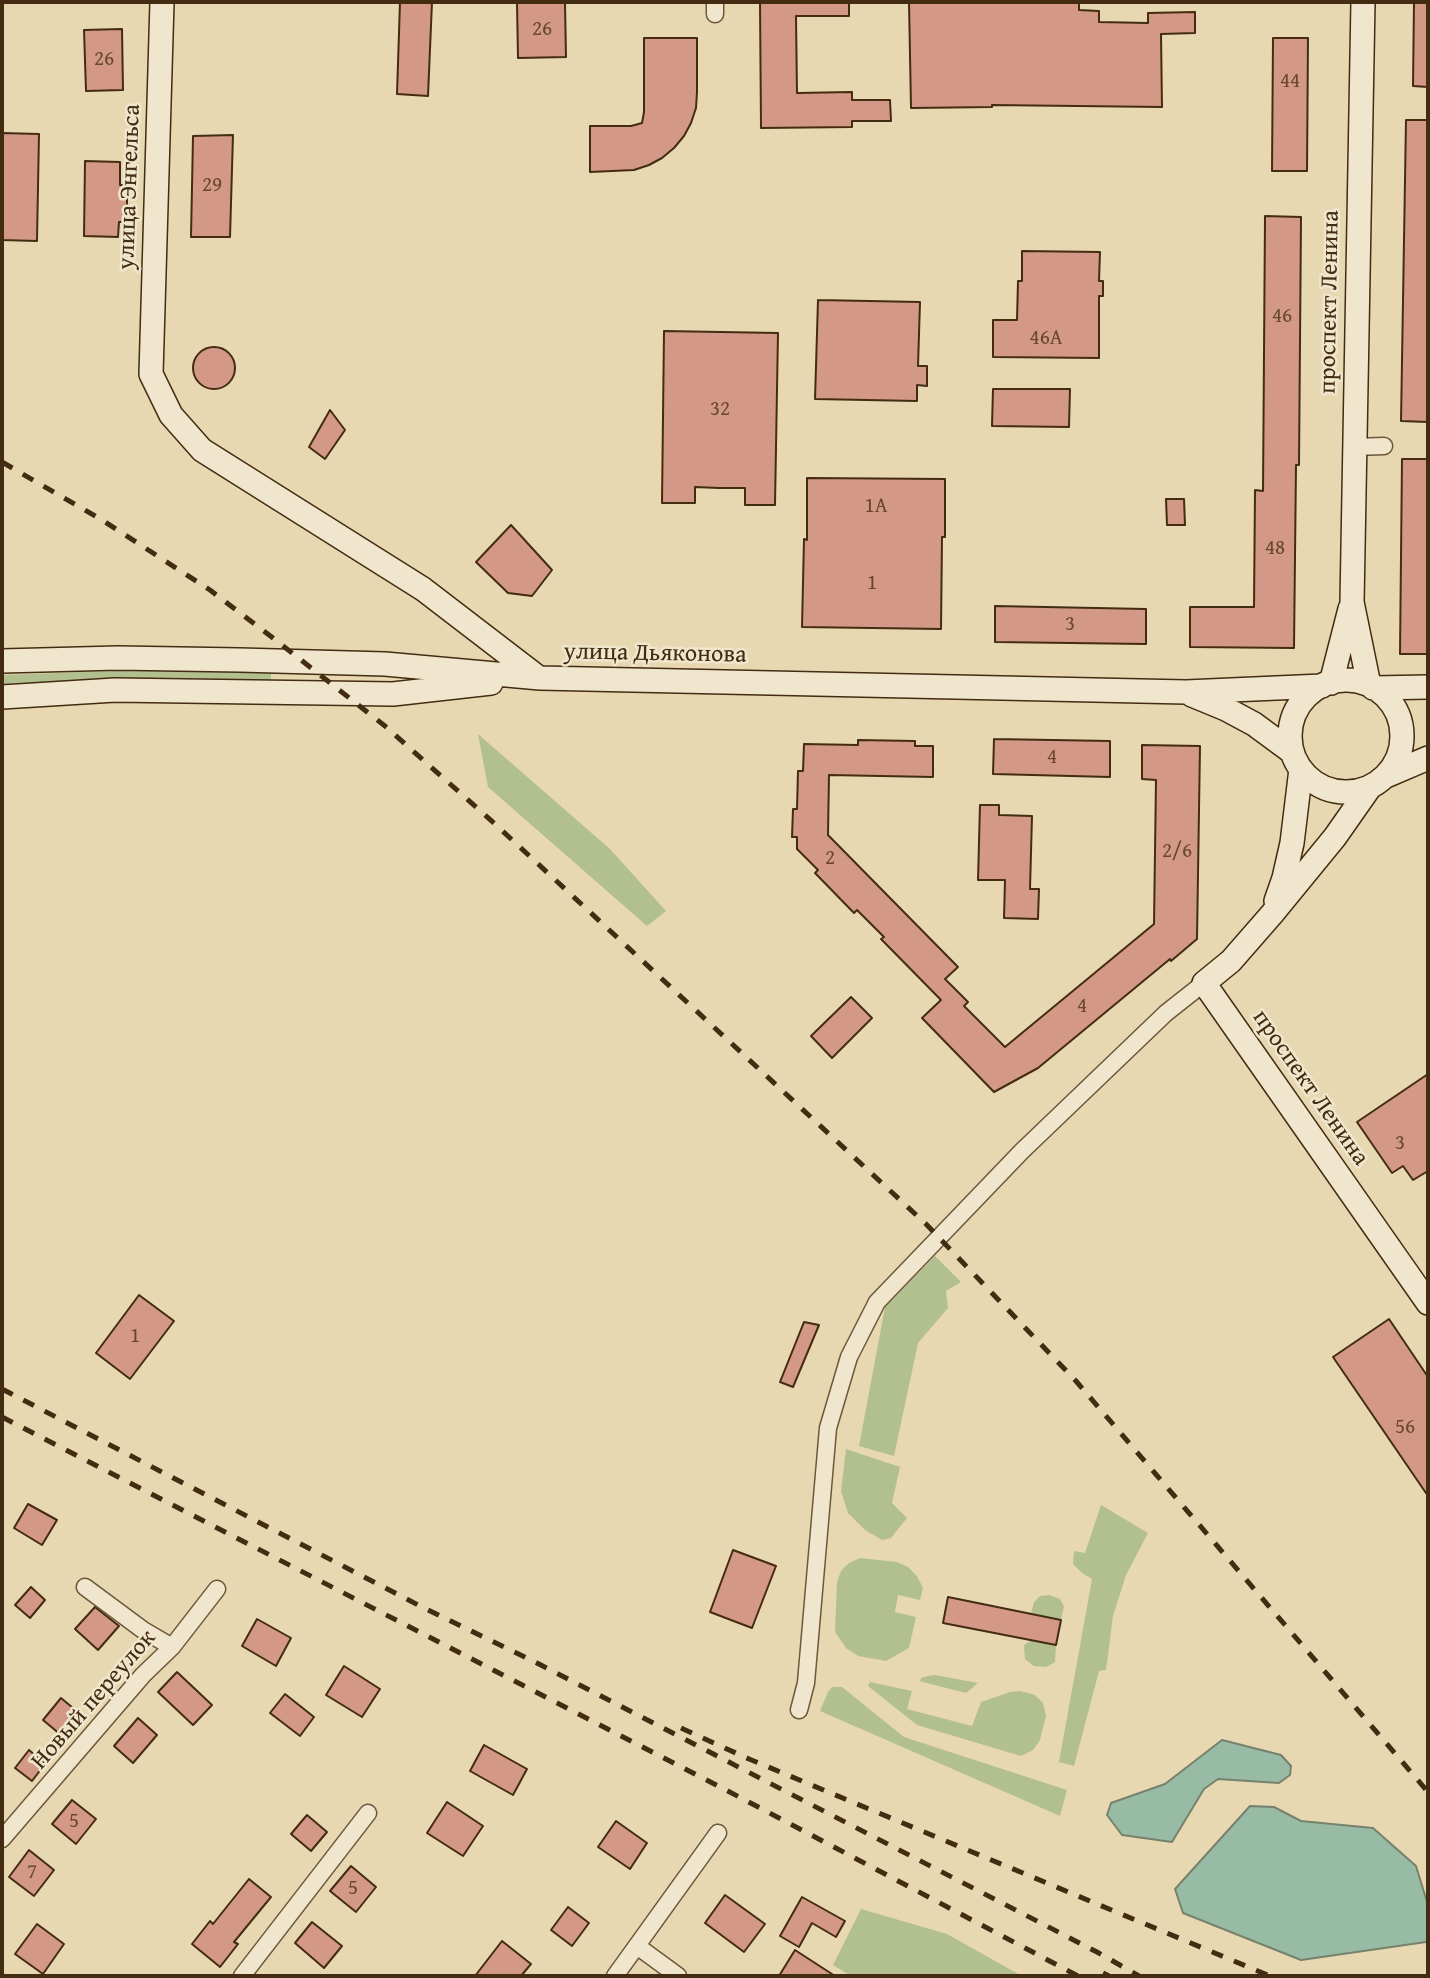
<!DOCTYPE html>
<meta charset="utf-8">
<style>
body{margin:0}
#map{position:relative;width:1430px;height:1978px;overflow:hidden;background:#e8d8b2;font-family:"Gentium Book Plus",serif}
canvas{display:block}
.frame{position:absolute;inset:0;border:4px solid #432c12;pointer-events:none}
</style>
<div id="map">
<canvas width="1430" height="1978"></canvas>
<div class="frame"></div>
</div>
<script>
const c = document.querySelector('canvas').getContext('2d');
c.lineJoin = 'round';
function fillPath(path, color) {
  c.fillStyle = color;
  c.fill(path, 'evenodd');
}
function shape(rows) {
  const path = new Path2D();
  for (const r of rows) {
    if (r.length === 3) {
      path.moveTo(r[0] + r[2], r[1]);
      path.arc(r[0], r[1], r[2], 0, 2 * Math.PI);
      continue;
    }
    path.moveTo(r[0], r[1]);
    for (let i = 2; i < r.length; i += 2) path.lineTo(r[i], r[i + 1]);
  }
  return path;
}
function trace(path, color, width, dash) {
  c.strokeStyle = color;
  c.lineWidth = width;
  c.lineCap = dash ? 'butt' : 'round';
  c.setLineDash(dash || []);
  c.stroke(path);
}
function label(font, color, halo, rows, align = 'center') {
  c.font = font + ' "Gentium Book Plus",serif';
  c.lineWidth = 5;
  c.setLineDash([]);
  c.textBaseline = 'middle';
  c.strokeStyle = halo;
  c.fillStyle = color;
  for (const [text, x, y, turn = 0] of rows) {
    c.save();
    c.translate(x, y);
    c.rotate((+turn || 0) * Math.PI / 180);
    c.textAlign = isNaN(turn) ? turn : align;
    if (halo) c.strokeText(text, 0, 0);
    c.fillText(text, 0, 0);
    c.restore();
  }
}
fillPath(shape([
 [114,671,271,671,271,680,114,679,2,684,2,675],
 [478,734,610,849,666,911,647,926,488,787],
 [935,1256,961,1282,946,1291,948,1308,918,1343,894,1456,859,1446,885,1307],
 [846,1449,900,1467,892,1503,907,1518,891,1538,882,1540,865,1530,848,1513,841,1491],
 [1101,1505,1148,1533,1126,1575,1113,1616,1106,1670,1099,1671,1074,1766,1059,1762,1092,1579,1082,1573,1073,1564,1074,1551,1085,1553],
 [860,1558,897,1562,908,1567,917,1576,923,1588,920,1600,898,1595,895,1612,916,1617,909,1648,886,1661,858,1656,846,1648,835,1632,837,1582,841,1571,849,1563],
 [1049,1595,1060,1599,1064,1606,1061,1620,1031,1613,1034,1602,1040,1596],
 [1032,1640,1056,1645,1055,1662,1046,1667,1034,1666,1025,1659,1024,1645],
 [935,1675,978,1683,966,1693,919,1681,923,1677],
 [870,1682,912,1691,907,1709,972,1726,981,1702,1010,1692,1020,1691,1035,1695,1043,1703,1046,1716,1040,1740,1033,1750,1021,1756,917,1725,868,1686],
 [832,1687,842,1687,904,1737,1067,1790,1060,1816,820,1711,828,1692],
 [861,1909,947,1934,1022,1976,851,1976,833,1965]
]), '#b2bf8f');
const water = shape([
 [1222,1740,1281,1755,1291,1766,1290,1775,1279,1783,1218,1779,1204,1789,1172,1842,1122,1835,1107,1815,1111,1803,1165,1784,1222,1740],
 [1250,1806,1274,1807,1301,1821,1373,1828,1416,1866,1428,1905,1428,1938,1426,1942,1301,1960,1183,1913,1175,1889,1250,1806]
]);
fillPath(water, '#98bba6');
trace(water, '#76826b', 2);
const building = shape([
 [400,2,432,2,428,96,397,94,400,2],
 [517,2,565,2,566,57,518,58,517,2],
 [760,2,849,2,849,16,796,16,797,93,852,92,852,100,890,100,891,121,852,121,852,127,761,128,760,2],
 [909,2,1079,2,1079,10,1099,11,1099,22,1148,23,1148,13,1195,12,1195,33,1161,34,1162,107,992,105,992,107,911,108,909,2],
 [1414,2,1428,2,1428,87,1413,86,1414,2],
 [122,29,123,90,86,91,84,30,122,29],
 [644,38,697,38,697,92,696,108,691,123,684,136,674,148,662,158,649,165,634,170,590,172,590,126,631,126,642,123,644,112,644,38],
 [1273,38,1308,38,1307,171,1272,171,1273,38],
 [1406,120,1428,120,1428,422,1401,421,1406,120],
 [2,133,39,134,37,241,2,240,2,133],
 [233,135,230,237,191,237,193,136,233,135],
 [85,161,120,162,120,185,127,185,127,222,119,222,118,237,84,236,85,161],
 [1265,216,1301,217,1299,465,1296,465,1294,648,1190,647,1190,607,1254,607,1255,490,1263,491,1265,216],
 [1022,251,1100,252,1099,281,1103,281,1103,296,1099,296,1099,358,993,357,993,320,1017,320,1018,281,1022,281,1022,251],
 [818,300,920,302,918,366,927,366,927,386,917,385,917,401,815,399,818,300],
 [664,331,778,333,775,505,745,505,745,488,719,488,695,487,695,503,662,503,664,331],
 [214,368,21],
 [993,389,1070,389,1069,427,992,426,993,389],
 [330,410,345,430,325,459,309,447,330,410],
 [1402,459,1428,459,1428,654,1400,654,1402,459],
 [807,478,945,479,945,537,942,537,941,629,802,627,804,539,807,540,807,478],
 [1166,499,1184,499,1185,525,1167,525,1166,499],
 [511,525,552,570,532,596,508,593,476,562,511,525],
 [995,606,1146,609,1146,644,995,642,995,606],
 [994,739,1110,741,1110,777,993,774,994,739],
 [858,740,915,741,915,746,933,746,933,777,829,775,828,835,958,967,945,979,968,1002,964,1006,1005,1047,1154,924,1156,780,1142,779,1142,745,1200,746,1197,939,1171,961,1170,959,1038,1068,994,1092,922,1018,941,1000,881,939,884,937,857,910,854,913,815,873,818,870,797,849,797,837,792,837,793,809,797,809,798,771,803,771,804,744,858,745,858,740],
 [980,805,999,805,999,815,1032,816,1030,889,1039,889,1038,919,1004,918,1005,880,978,880,980,805],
 [851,997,872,1018,832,1058,811,1036,851,997],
 [1428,1074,1428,1171,1413,1180,1403,1166,1392,1173,1357,1122,1428,1074],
 [139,1295,174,1321,130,1379,96,1353,139,1295],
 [1389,1319,1428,1377,1428,1496,1333,1357,1389,1319],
 [804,1322,819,1325,793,1387,780,1382,804,1322],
 [28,1504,57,1520,42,1545,14,1528,28,1504],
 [733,1550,776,1566,752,1628,710,1612,733,1550],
 [31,1587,45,1600,30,1618,15,1605,31,1587],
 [948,1597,1061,1620,1056,1645,943,1623,948,1597],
 [95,1607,119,1626,98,1650,75,1629,95,1607],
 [257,1619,291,1638,276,1666,242,1646,257,1619],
 [344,1666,380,1689,362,1717,326,1695,344,1666],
 [177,1672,212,1705,193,1725,158,1692,177,1672],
 [285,1694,314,1717,300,1736,270,1713,285,1694],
 [61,1698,79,1713,61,1735,43,1720,61,1698],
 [138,1718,157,1735,133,1763,114,1746,138,1718],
 [484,1745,527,1769,513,1795,470,1771,484,1745],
 [29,1750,45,1764,32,1781,15,1768,29,1750],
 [72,1800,96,1819,76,1844,52,1824,72,1800],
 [447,1802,483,1826,463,1856,427,1833,447,1802],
 [307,1815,327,1832,311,1851,291,1834,307,1815],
 [616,1821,647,1843,630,1869,598,1847,616,1821],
 [29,1850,54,1870,34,1896,9,1877,29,1850],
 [351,1866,376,1887,356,1912,330,1891,351,1866],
 [249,1879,271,1897,234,1942,238,1944,220,1967,192,1944,210,1921,213,1924,249,1879],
 [725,1895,765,1924,744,1952,705,1923,725,1895],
 [802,1897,845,1921,836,1937,812,1923,799,1947,780,1936,802,1897],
 [568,1907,589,1923,572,1946,551,1930,568,1907],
 [312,1922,342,1946,324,1968,295,1943,312,1922],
 [37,1924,64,1944,43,1974,15,1954,37,1924],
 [502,1941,531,1964,521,1976,475,1976,502,1941],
 [795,1950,835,1976,779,1976,795,1950]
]);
fillPath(building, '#d49887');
trace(building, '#432c12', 2);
const street = shape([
 [715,14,715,2],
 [1353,447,1384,446],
 [85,1587,143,1630,172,1647],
 [799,1710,806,1683,828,1428,849,1357,877,1302,1022,1151,1166,1013,1204,983],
 [2,1839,143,1675,172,1647,217,1589],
 [637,1946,678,1976],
 [242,1976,368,1813],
 [615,1976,718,1833]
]);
const secondary = shape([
 [162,2,151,374,171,415,202,450,423,589,539,678],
 [1363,2,1352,602,1369,685],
 [2,661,118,658,240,660,385,664,540,678,1186,692,1322,686],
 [1346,736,56],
 [1331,683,1350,609],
 [1373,688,1428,687],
 [1192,695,1226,709,1254,724,1292,752],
 [2,697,115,690,393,694,491,683],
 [1386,776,1428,758],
 [1370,787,1335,837,1272,914,1231,961,1204,983,1428,1303],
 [1276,901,1284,878,1292,843,1301,769]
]);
trace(street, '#6c573a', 19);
trace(secondary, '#432c12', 26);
trace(street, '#f0e6cd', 16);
trace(secondary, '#f0e6cd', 23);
trace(shape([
 [2,462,102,520,210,590,273,638,385,726,495,824,926,1224,1076,1381,1428,1792],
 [2,1389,422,1607,531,1660,1097,1952,1139,1976],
 [2,1417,726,1790,1078,1976],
 [681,1728,749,1759,1270,1976],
 [1103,1973,1109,1976]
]), '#432c12', 5, [12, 12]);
label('21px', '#67472f', null, [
 ["26",542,30],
 ["26",104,60],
 ["44",1290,82],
 ["29",212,186],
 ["46",1282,317],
 ["46А",1046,339],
 ["32",720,410],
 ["1А",876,507],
 ["48",1275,549],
 ["1",872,584],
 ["3",1070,625],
 ["4",1052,758],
 ["2/6",1177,852],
 ["2",830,859],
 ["4",1082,1007],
 ["3",1400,1144],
 ["1",135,1337],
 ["56",1405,1428],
 ["5",74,1822],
 ["7",32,1873],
 ["5",353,1889]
]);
label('24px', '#432c12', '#f0e6cd', [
 ["улица Энгельса",130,187,-88],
 ["проспект Ленина",1330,302,-89],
 ["улица Дьяконова",655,654,1],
 ["проспект Ленина",1310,1088,55],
 ["Новый переулок",94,1700,-49]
]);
</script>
